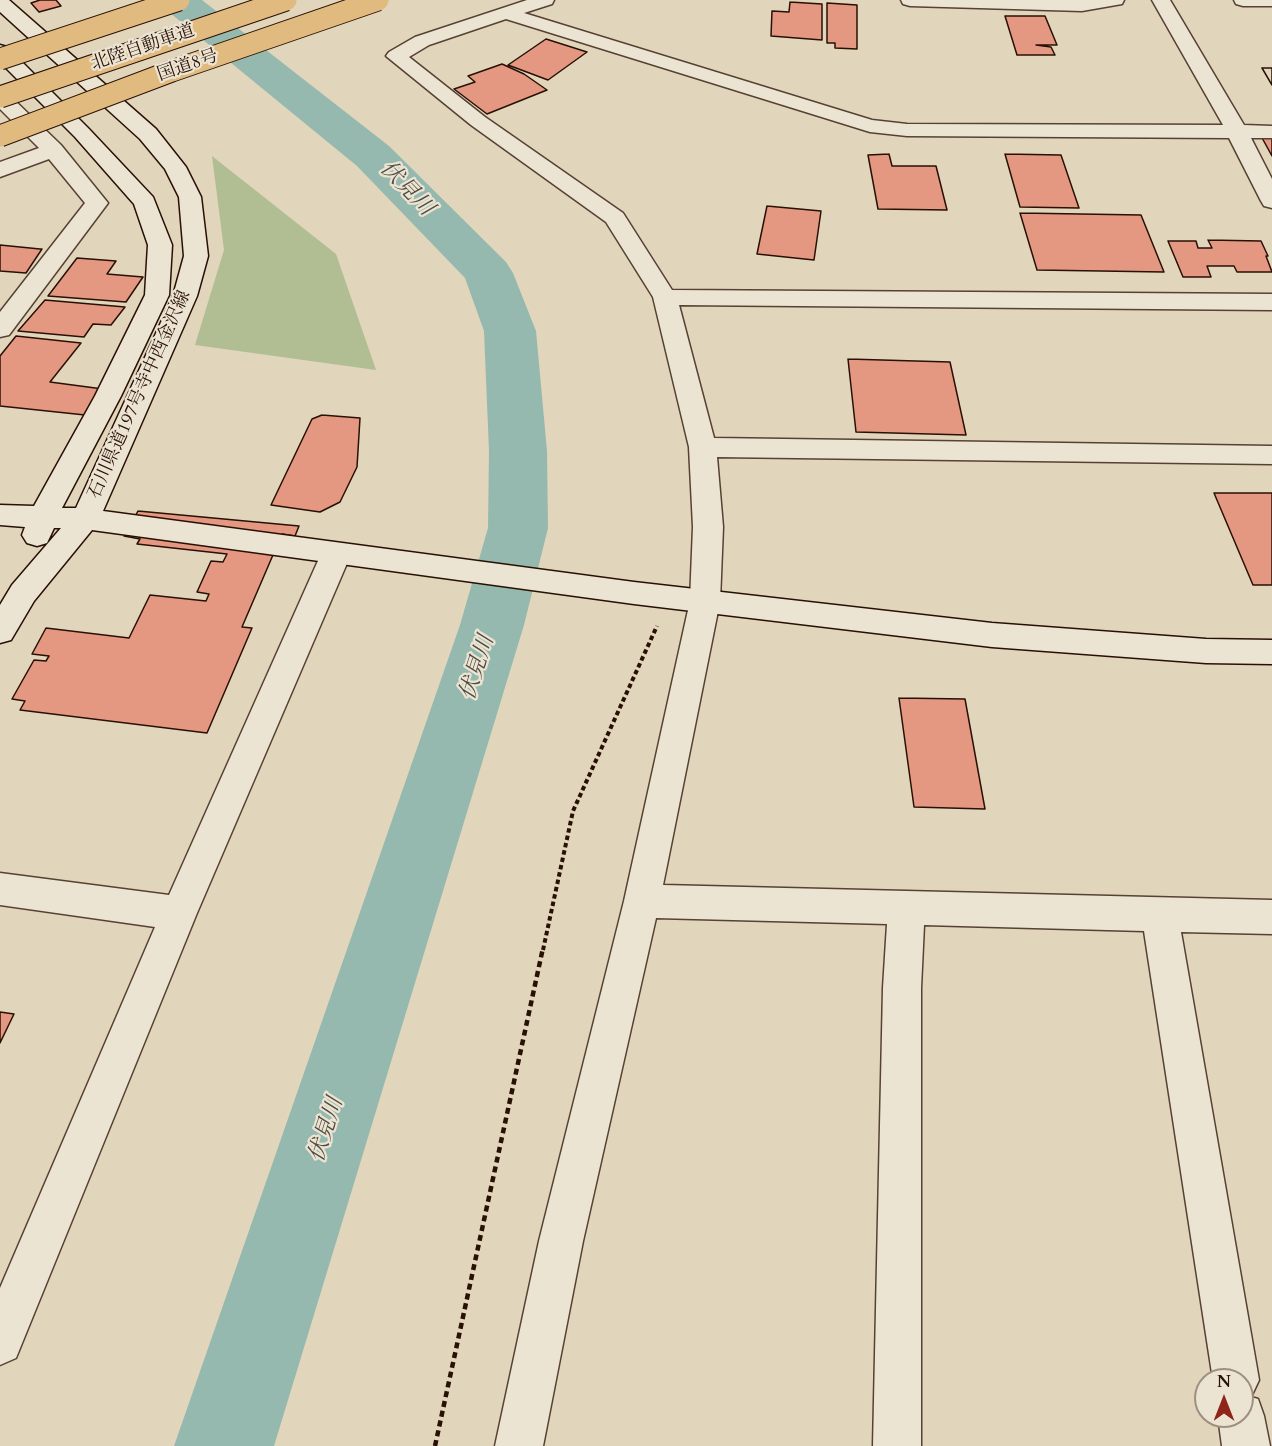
<!DOCTYPE html>
<meta charset="utf-8">
<style>
body{margin:0}
#map{position:relative;width:1272px;height:1446px;overflow:hidden;background:#e1d5bc;font-family:Cardo,serif}
canvas{display:block}
.north{position:absolute;left:1194px;top:1368px;width:60px;height:60px;box-sizing:border-box;background:#ece4d3;border:2px solid #9e8f80;border-radius:50%;rotate:0deg;font-size:16px;font-weight:700;line-height:24px;text-align:center;color:#291004}
.north::after{content:'';display:block;margin:auto;width:21px;height:27px;background:#8f2418;clip-path:polygon(50% 0,100% 100%,50% 72%,0 100%)}
</style>
<div id="map">
<canvas width="1272" height="1446"></canvas>
<div class="north">N</div>
</div>
<script>
const c = document.querySelector('canvas').getContext('2d');
c.lineJoin = 'round';
function fillPath(path, color) {
  c.fillStyle = color;
  c.fill(path, 'evenodd');
}
function shape(rows) {
  const path = new Path2D();
  for (const r of rows) {
    path.moveTo(r[0], r[1]);
    for (let i = 2; i < r.length; i += 2) path.lineTo(r[i], r[i + 1]);
  }
  return path;
}
function trace(path, color, width, dash) {
  c.strokeStyle = color;
  c.lineWidth = width;
  c.lineCap = dash ? 'butt' : 'round';
  c.setLineDash(dash || []);
  c.stroke(path);
}
function label(font, color, halo, rows, align = 'center') {
  c.font = font + ' Cardo,"Noto Serif JP",serif';
  c.lineWidth = 4.5;
  c.setLineDash([]);
  c.textBaseline = 'middle';
  c.strokeStyle = halo;
  c.fillStyle = color;
  for (const [text, x, y, turn = 0] of rows) {
    c.save();
    c.translate(x, y);
    c.rotate((+turn || 0) * Math.PI / 180);
    c.textAlign = isNaN(turn) ? turn : align;
    if (halo) c.strokeText(text, 0, 0);
    c.fillText(text, 0, 0);
    c.restore();
  }
}
fillPath(shape([
 [212,156,336,254,376,370,195,345,224,250]
]), '#b1bd92');
fillPath(shape([
 [159,0,202,0,389,146,506,262,513,273,536,331,547,451,548,528,524,625,274,1446,174,1446,460,625,488,528,489,451,484,331,465,278,357,166,164,8,159,0]
]), '#95b9ae');
const building = shape([
 [40,0,56,0,61,6,39,12,31,3,40,0],
 [790,2,822,4,822,40,771,36,772,11,789,12,790,2],
 [827,3,857,5,857,49,835,48,835,43,827,43,827,3],
 [1005,16,1045,16,1057,45,1036,45,1051,47,1055,55,1017,55,1005,16],
 [546,39,587,52,548,80,508,65,546,39],
 [502,64,524,74,547,90,487,114,454,89,475,82,468,76,502,64],
 [1262,68,1272,68,1272,85,1262,68],
 [1262,68,1272,68,1272,85,1262,68],
 [1256,127,1272,128,1272,156,1256,127],
 [889,154,892,166,936,166,947,210,878,209,868,155,889,154],
 [1005,154,1061,155,1079,208,1020,207,1005,154],
 [767,206,821,211,814,260,757,254,767,206],
 [1020,213,1141,215,1164,272,1037,270,1020,213],
 [1208,240,1261,241,1268,256,1266,256,1272,272,1237,272,1234,266,1207,266,1211,277,1183,277,1168,241,1196,241,1198,248,1212,248,1208,240],
 [0,245,40,249,42,249,26,273,0,271,0,245],
 [77,258,116,261,107,274,143,277,126,302,48,296,77,258],
 [45,300,125,307,111,325,93,324,84,337,18,331,45,300],
 [16,336,81,343,50,382,103,389,85,415,0,406,0,356,16,336],
 [848,359,950,362,966,435,856,432,848,359],
 [322,415,360,418,357,467,340,502,320,512,271,505,312,419,322,415],
 [1214,493,1272,493,1272,585,1253,585,1214,493],
 [138,511,299,526,295,536,282,534,242,627,252,628,207,733,20,710,25,701,12,699,34,660,46,661,49,656,32,654,46,628,129,638,150,595,206,601,209,594,197,592,211,561,223,562,227,554,137,544,140,539,124,536,138,511],
 [899,698,965,699,985,809,914,807,899,698],
 [0,1012,14,1014,0,1043,0,1012]
]);
fillPath(building, '#e49882');
trace(building, '#291004', 1.5);
const street = shape([
 [527,0,554,0,552,4,524,13,872,120,907,124,1223,125,1152,0,1170,0,1244,125,1272,126,1272,138,1251,138,1272,179,1272,208,1264,206,1261,201,1229,138,907,136,870,132,506,19,429,45,409,57,485,117,623,213,672,290,1272,294,1272,310,679,305,714,438,1272,446,1272,464,717,457,723,527,720,601,663,885,1272,900,1272,934,1181,932,1259,1380,1251,1397,1258,1399,1264,1416,1270,1446,1222,1446,1218,1416,1242,1416,1242,1380,1213,1380,1144,931,924,925,921,988,921,1446,873,1446,883,988,887,924,656,918,583,1241,543,1446,495,1446,539,1241,624,901,690,601,693,527,689,447,653,297,606,222,471,125,386,56,389,52,415,37,527,0],
 [901,0,1124,0,1122,4,1082,11,910,6,903,4,901,0],
 [1234,0,1272,0,1272,6,1243,6,1236,4,1234,0],
 [0,91,7,93,61,145,108,203,9,335,0,337,0,312,85,203,49,159,0,177,0,162,39,148,0,109,0,91],
 [336,543,346,546,351,554,197,913,16,1358,0,1365,0,1288,155,927,0,905,0,873,169,895,321,554,326,546,336,543]
]);
const secondary = shape([
 [0,0,9,0,156,129,186,167,201,197,208,256,197,296,103,511,634,582,992,623,1206,639,1272,640,1272,664,1206,663,992,647,634,604,92,530,34,601,11,640,0,643,0,605,12,585,61,528,54,528,47,543,37,546,27,543,22,535,25,527,0,525,0,505,34,506,95,396,145,295,148,245,134,204,75,137,0,62,0,45,7,47,89,129,153,197,172,245,169,295,121,396,62,508,76,508,173,296,184,256,179,197,165,169,140,139,0,12,0,0]
]);
trace(street, '#574132', 3);
trace(secondary, '#291004', 3);
trace(shape([
 [543,950,573,811,657,626]
]), '#291004', 4, [4.5, 3]);
trace(shape([
 [435,1446,543,948]
]), '#291004', 4.5, [6, 4]);
fillPath(street, '#ece4d3');
fillPath(secondary, '#ece4d3');
const highwayBridge = shape([
 [0,59,179,0],
 [0,97,286,0],
 [0,136,172,71,378,0]
]);
trace(highwayBridge, '#291004', 23, []);
trace(highwayBridge, '#e0ba7e', 21);
label('18px', '#291004', '#ece4d3', [
 ["北陸自動車道",143,48,-19],
 ["国道8号",188,66,-19],
 ["石川県道197号寺中西金沢線",140,395,-66]
]);
label('italic 22px', '#4f4b40', '#ece4d3', [
 ["伏見川",406,189,46],
 ["伏見川",478,668,-72],
 ["伏見川",327,1130,-72]
]);
</script>
